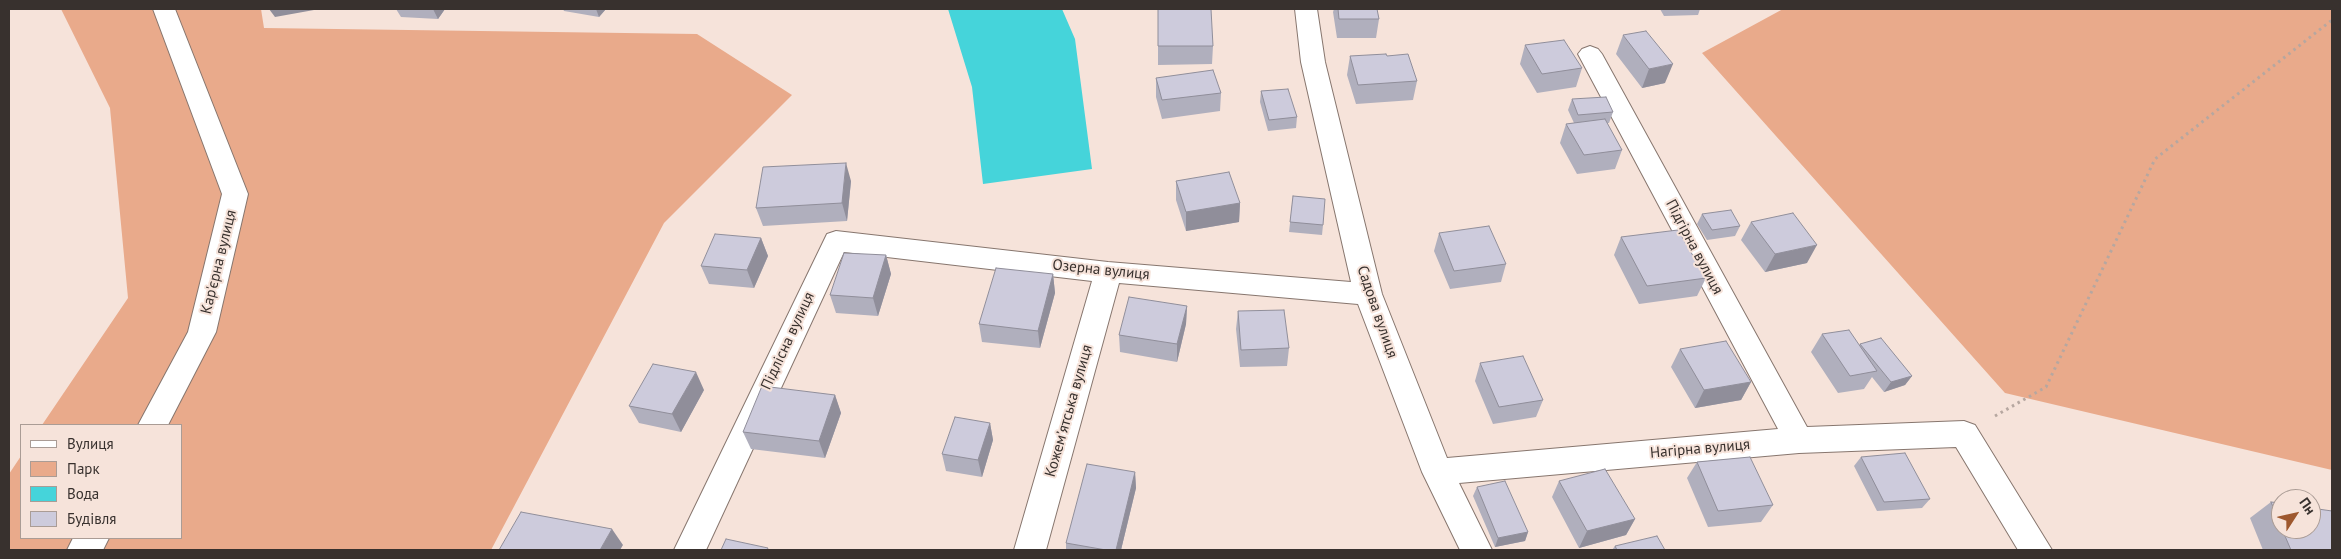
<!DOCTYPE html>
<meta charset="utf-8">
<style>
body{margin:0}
#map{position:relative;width:2341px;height:559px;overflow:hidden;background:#f6e3da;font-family:"PT Sans",sans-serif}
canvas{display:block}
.frame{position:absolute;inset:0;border:10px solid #38312e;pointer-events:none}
.legend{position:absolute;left:20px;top:424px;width:162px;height:115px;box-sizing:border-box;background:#f6e3da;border:1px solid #aa9c95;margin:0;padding:6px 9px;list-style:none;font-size:15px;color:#38312e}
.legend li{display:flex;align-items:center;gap:10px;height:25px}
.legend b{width:25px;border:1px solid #aa9c95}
.north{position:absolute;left:2271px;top:489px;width:50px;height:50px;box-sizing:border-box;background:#f6e3da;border:1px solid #aa9c95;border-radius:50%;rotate:55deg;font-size:14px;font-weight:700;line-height:20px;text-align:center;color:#38312e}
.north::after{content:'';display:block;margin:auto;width:18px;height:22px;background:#9e582e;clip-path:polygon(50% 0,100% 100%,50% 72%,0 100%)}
</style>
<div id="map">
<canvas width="2341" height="559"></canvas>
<div class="frame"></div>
<ul class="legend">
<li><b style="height:6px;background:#fff"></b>Вулиця</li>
<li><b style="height:14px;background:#e9aa8b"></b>Парк</li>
<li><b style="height:14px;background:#45d4da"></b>Вода</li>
<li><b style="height:14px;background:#cdcbdc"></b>Будівля</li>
</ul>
<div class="north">Пн</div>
</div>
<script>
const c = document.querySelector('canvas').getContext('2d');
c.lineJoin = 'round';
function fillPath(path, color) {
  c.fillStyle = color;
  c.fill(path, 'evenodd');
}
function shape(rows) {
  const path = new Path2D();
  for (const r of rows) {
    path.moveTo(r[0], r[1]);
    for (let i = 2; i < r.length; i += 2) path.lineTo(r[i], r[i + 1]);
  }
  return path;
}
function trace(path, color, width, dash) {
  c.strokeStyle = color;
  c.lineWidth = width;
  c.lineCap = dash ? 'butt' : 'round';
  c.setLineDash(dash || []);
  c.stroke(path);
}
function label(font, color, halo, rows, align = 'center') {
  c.font = font + ' "PT Sans",sans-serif';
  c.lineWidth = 4;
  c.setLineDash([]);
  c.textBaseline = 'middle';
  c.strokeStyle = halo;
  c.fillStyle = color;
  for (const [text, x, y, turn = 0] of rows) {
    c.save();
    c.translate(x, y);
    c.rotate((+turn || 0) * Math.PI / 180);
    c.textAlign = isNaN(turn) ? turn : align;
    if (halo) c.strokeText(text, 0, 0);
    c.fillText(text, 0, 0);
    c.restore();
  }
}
fillPath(shape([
 [61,9,261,9,264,28,697,34,792,95,664,223,491,550,9,550,9,474,21,456,21,538,181,538,181,425,42,425,128,298,110,108],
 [1783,9,2332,9,2332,470,2005,393,1702,53]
]), '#e9aa8b');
fillPath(shape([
 [948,9,1062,9,1075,39,1092,169,983,184,972,87]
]), '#45d4da');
const minor = shape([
 [153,9,175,9,248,194,216,332,168,425,138,425,188,332,222,194,153,9],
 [1295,9,1317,9,1325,62,1382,294,1447,458,1778,429,1578,54,1582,49,1590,46,1598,49,1602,54,1807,427,1964,421,1975,425,2052,550,2018,550,1956,447,1799,453,1459,483,1492,550,1460,550,1422,472,1358,304,1119,283,1046,550,1014,550,1092,281,844,252,706,550,674,550,827,234,836,231,1108,262,1351,282,1301,62,1295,9],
 [73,538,109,538,103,550,67,550,73,538]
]);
trace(minor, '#87766e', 2);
trace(shape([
 [1995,416,2046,387,2155,159,2332,20]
]), '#b6a7a0', 3, [2.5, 4]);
fillPath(minor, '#fff');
fillPath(shape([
 [396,9,445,9,438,19,401,17],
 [563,9,606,9,599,17,564,11],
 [1140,9,1156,9,1140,10],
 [1158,9,1213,46,1212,64,1158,65],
 [1334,9,1377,9,1379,19,1376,38,1337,38,1333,12],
 [1660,9,1700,9,1698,15,1664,16],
 [1623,35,1665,83,1642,88,1616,54],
 [1525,45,1582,68,1576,87,1537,93,1520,64],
 [1350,56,1417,81,1413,100,1356,104,1347,75],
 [1156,78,1221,93,1220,111,1162,119,1156,97],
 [1261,91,1297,117,1296,128,1268,131,1260,102],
 [1572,99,1613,112,1609,123,1607,123,1622,150,1615,169,1577,174,1560,143,1566,124,1574,123,1568,110],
 [851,181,847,221,763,226,756,208],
 [1176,181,1240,203,1239,222,1186,231,1176,200],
 [1293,196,1323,225,1322,235,1289,232],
 [1702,214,1740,226,1735,236,1707,240,1697,224],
 [1751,222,1807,263,1765,272,1741,240],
 [1439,233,1506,264,1501,282,1450,289,1434,251],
 [1621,237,1706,278,1697,296,1639,304,1614,255],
 [761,238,768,256,754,288,709,284,701,266],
 [886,255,891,274,878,316,836,313,830,295],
 [1053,274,1055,293,1040,348,982,342,979,324],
 [1187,306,1186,324,1177,362,1120,352,1119,335],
 [1238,311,1289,348,1287,366,1240,367,1236,329],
 [1822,334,1859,345,1860,344,1912,376,1905,385,1884,392,1872,377,1864,389,1838,393,1811,352],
 [1680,349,1751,382,1741,400,1695,408,1671,367],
 [1480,363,1543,400,1536,417,1493,424,1475,381],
 [704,390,681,432,639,423,629,406],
 [835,395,841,413,825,458,751,449,743,432],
 [990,423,993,440,982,477,946,471,942,454],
 [1861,457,1930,499,1922,508,1877,511,1854,466],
 [1697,462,1773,505,1761,522,1708,527,1687,478],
 [1135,472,1136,488,1121,550,1066,550,1066,543],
 [1559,481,1635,519,1626,535,1579,548,1552,497],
 [1477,487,1528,532,1525,541,1495,547,1473,496],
 [2271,502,2281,503,2281,529,2311,529,2332,550,2263,550,2250,518],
 [1615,546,1665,550,1612,550]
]), '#b0afbd');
fillPath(shape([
 [269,9,314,9,314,10,275,17],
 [433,9,445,9,438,19],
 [596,9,606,9,599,17],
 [1673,64,1665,83,1642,88,1649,69],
 [846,163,851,181,847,221,842,203],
 [1240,203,1239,222,1186,231,1186,212],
 [761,238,768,256,754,288,747,270],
 [1817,245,1807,263,1765,272,1775,254],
 [886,255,891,274,878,316,873,298],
 [1053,274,1055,293,1040,348,1038,331],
 [1187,306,1186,324,1177,362,1177,344],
 [696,372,704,390,681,432,672,414],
 [1912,376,1905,385,1884,392,1891,382],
 [1751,382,1741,400,1695,408,1704,390],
 [835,395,841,413,825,458,819,441],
 [990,423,993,440,982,477,978,460],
 [1135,472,1136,488,1121,550,1116,550],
 [1635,519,1626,535,1579,548,1587,531],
 [612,529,623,545,620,550,600,550],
 [1528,532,1525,541,1495,547,1498,538]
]), '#908e9a');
const building = shape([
 [1158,9,1211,9,1213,46,1158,46,1158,9],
 [1338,9,1377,9,1379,19,1339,19,1338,9],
 [1646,31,1673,64,1649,69,1623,35,1646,31],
 [1564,40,1582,68,1542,74,1525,45,1564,40],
 [1386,54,1387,56,1408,54,1417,81,1358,85,1350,56,1386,54],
 [1213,70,1221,93,1162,100,1156,78,1213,70],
 [1288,89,1297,117,1269,120,1261,91,1288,89],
 [1606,97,1613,112,1578,115,1572,99,1606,97],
 [1605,119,1622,150,1584,155,1566,124,1605,119],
 [846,163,842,203,756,208,763,167,846,163],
 [1229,172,1240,203,1186,212,1176,181,1229,172],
 [1293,196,1325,199,1323,225,1290,222,1293,196],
 [1731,210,1740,226,1712,230,1702,214,1731,210],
 [1793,213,1817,245,1775,254,1751,222,1793,213],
 [1489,226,1506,264,1454,271,1439,233,1489,226],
 [1678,230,1706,278,1647,286,1621,237,1678,230],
 [715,234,761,238,747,270,701,266,715,234],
 [844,253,886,255,873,298,830,295,844,253],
 [996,268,1053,274,1038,331,979,324,996,268],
 [1129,297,1187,306,1177,344,1119,335,1129,297],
 [1284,310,1289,348,1241,350,1238,311,1284,310],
 [1849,330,1877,371,1850,376,1822,334,1849,330],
 [1881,338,1912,376,1891,382,1860,344,1881,338],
 [1726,341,1751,382,1704,390,1680,349,1726,341],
 [1523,356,1543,400,1499,407,1480,363,1523,356],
 [653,364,696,372,672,414,629,406,653,364],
 [762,386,835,395,819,441,743,432,762,386],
 [955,417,990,423,978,460,942,454,955,417],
 [1905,453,1930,499,1884,502,1861,457,1905,453],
 [1750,457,1773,505,1718,511,1697,462,1750,457],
 [1087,464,1135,472,1116,550,1106,550,1066,543,1087,464],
 [1605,469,1635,519,1587,531,1559,481,1605,469],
 [1505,481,1528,532,1498,538,1477,487,1505,481],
 [2271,502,2281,503,2281,526,2271,502],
 [2311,508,2332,511,2332,550,2291,550,2282,529,2311,529,2311,508],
 [521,512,612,529,600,550,499,550,521,512],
 [1657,536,1665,550,1617,550,1615,546,1657,536],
 [726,539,768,548,767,550,721,550,726,539]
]);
fillPath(building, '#cdcbdc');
trace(building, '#908e9a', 1);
label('15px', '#38312e', '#f6e3da', [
 ["Підгірна вулиця",1694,247,62],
 ["Кар'єрна вулиця",219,262,-76],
 ["Озерна вулиця",1101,270,6],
 ["Садова вулиця",1377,312,71],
 ["Підлісна вулиця",788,341,-65],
 ["Кожемʼятська вулиця",1069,411,-74],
 ["Нагірна вулиця",1700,449,-5]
]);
</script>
